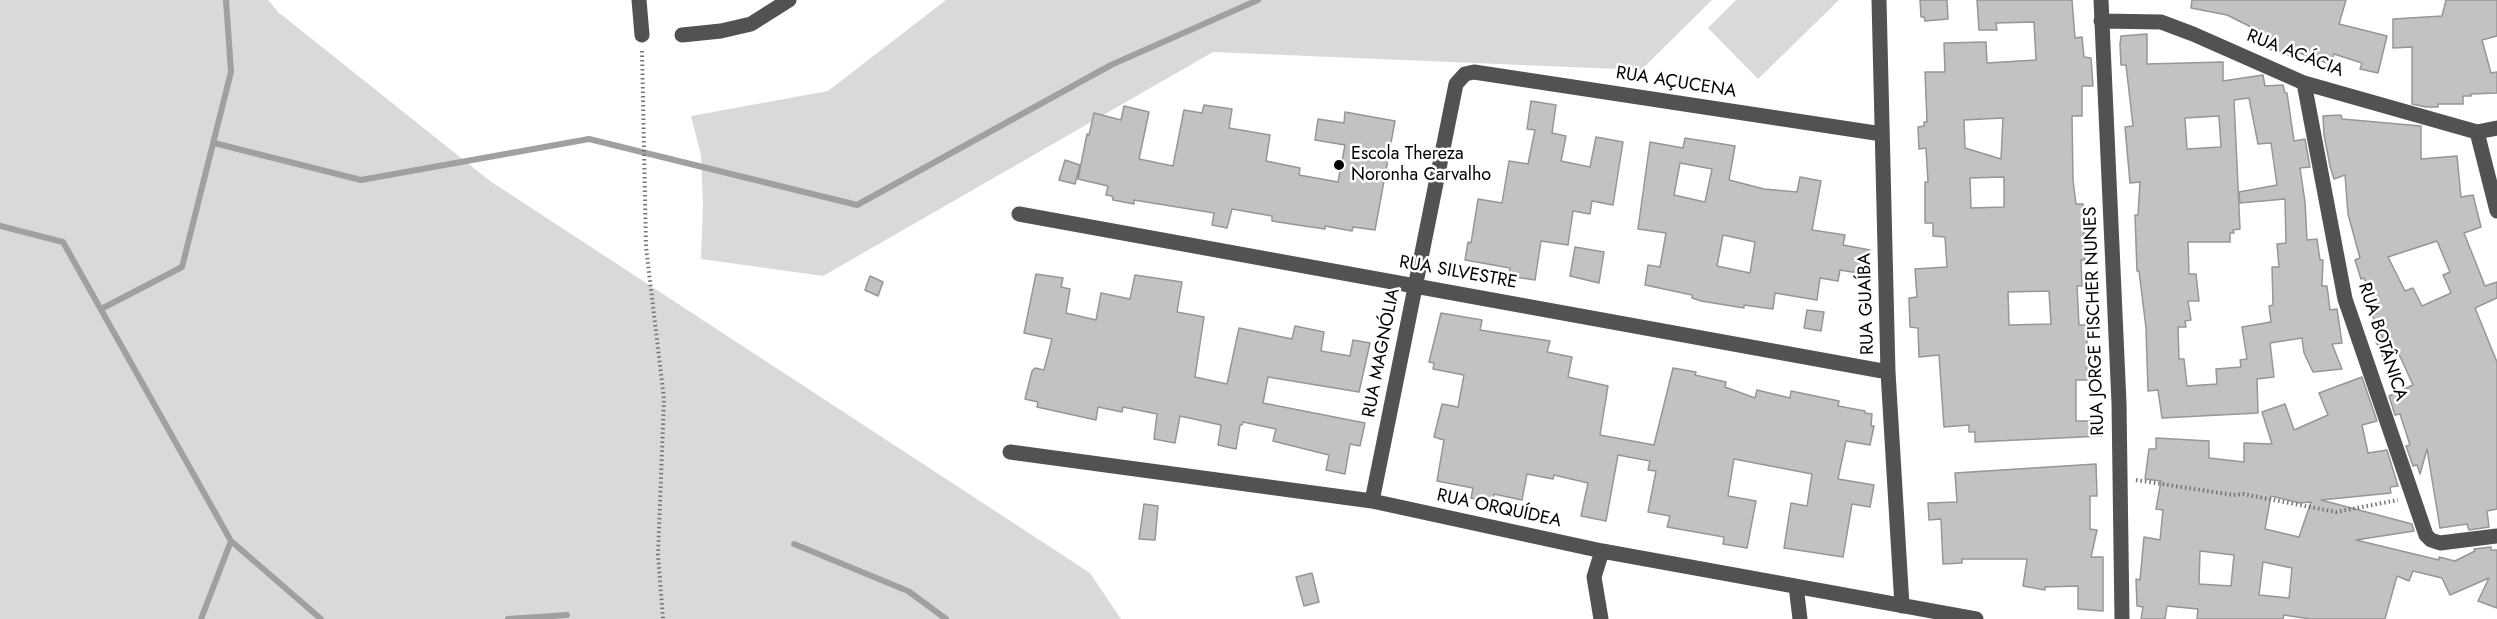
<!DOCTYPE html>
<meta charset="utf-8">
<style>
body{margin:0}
canvas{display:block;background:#fff}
</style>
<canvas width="2497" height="619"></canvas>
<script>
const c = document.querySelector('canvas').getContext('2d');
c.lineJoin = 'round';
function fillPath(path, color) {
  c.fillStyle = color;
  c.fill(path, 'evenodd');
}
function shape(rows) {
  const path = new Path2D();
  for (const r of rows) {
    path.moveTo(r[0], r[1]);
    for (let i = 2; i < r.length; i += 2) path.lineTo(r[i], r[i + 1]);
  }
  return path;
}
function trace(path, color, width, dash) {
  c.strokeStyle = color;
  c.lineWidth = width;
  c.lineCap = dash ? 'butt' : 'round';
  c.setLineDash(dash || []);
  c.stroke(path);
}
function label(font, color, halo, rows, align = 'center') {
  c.font = font + ' Jost,sans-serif';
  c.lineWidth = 5;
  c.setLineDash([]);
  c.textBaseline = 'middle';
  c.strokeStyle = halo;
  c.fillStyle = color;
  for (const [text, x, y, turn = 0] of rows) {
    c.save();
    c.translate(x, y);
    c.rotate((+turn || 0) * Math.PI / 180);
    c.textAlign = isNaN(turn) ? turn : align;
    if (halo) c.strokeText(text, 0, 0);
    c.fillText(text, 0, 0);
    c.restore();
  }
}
fillPath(shape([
 [0,0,268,0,278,12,490,181,1090,573,1121,619,0,619],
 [946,0,1712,0,1641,70,1213,52,823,276,701,259,703,204,701,155,691,116,828,91],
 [1736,0,1839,0,1758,79,1708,28]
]), '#d9d9d9');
trace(shape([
 [214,143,361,180,589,139,857,205,1111,65,1258,0],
 [0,226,63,242,231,541,321,619],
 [101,309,182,267,231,72,226,0],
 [794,544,908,591,946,619],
 [201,619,231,541],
 [508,619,567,615]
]), '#a0a0a0', 6);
const building = shape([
 [1920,0,1947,0,1948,19,1925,21,1924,17,1921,17,1920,0],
 [1977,0,2072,0,2075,38,2082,37,2084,57,2091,58,2093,86,2082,86,2082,116,2072,116,2073,180,2076,204,2083,204,2085,260,2081,260,2082,286,2077,286,2079,325,2087,325,2087,380,2076,380,2076,421,2102,421,2102,436,1975,442,1975,432,1969,432,1969,425,1944,427,1939,355,1919,357,1918,328,1910,327,1909,298,1917,297,1915,269,1947,267,1945,237,1933,236,1933,223,1925,223,1925,182,1928,182,1926,148,1919,149,1918,127,1924,126,1924,122,1927,122,1925,72,1945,72,1944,43,1986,42,1987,63,2036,60,2034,22,1996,23,1997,30,1979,30,1977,0],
 [2003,118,2001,159,1965,148,1964,120,2003,118],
 [2004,177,2004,207,1971,208,1970,178,2004,177],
 [2049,291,2051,324,2009,325,2008,292,2049,291],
 [2192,0,2346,0,2339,24,2387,36,2378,73,2360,69,2362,63,2334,54,2330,64,2291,50,2289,55,2272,48,2271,50,2247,39,2251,27,2227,15,2191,8,2192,0],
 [2446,0,2497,0,2497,36,2482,40,2491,73,2497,72,2497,93,2471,94,2471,96,2463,96,2463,104,2438,104,2438,107,2426,107,2412,104,2412,47,2393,48,2393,19,2442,16,2446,0],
 [2147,34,2147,64,2223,62,2223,81,2263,75,2265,86,2283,85,2285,93,2287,93,2294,141,2305,139,2310,167,2300,168,2305,202,2307,240,2317,239,2320,260,2323,260,2322,286,2327,286,2330,310,2337,309,2342,343,2332,344,2342,369,2313,372,2304,353,2302,338,2270,343,2274,377,2257,379,2258,413,2162,418,2158,390,2148,391,2146,328,2139,271,2137,271,2135,215,2138,215,2140,182,2130,183,2125,127,2133,126,2126,65,2121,65,2120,44,2121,36,2147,34],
 [2249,98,2258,144,2271,143,2277,185,2239,192,2240,203,2285,199,2286,243,2277,244,2279,267,2272,267,2273,305,2269,306,2271,322,2242,327,2247,359,2240,360,2241,367,2216,369,2217,384,2187,386,2184,359,2179,359,2178,327,2186,327,2185,321,2191,320,2188,301,2199,301,2196,274,2189,274,2188,242,2230,242,2230,233,2234,233,2233,230,2240,229,2234,100,2249,98],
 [2219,116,2221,147,2187,149,2185,118,2219,116],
 [1531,101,1556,105,1552,133,1566,136,1561,161,1590,167,1596,137,1623,142,1613,205,1592,201,1590,214,1573,211,1568,245,1541,241,1535,280,1509,276,1510,268,1465,260,1468,242,1471,243,1478,199,1502,203,1509,161,1528,164,1535,130,1527,129,1531,101],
 [1204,105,1232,109,1229,128,1270,135,1266,161,1300,168,1299,175,1338,182,1345,145,1315,140,1318,119,1344,123,1345,112,1395,121,1375,230,1353,227,1352,231,1325,226,1325,229,1291,224,1272,221,1272,216,1232,209,1227,228,1212,225,1214,213,1134,200,1134,204,1113,200,1112,196,1106,195,1108,186,1078,179,1087,134,1089,135,1094,113,1121,120,1124,106,1149,112,1139,159,1173,166,1184,110,1202,113,1204,105],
 [2341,115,2342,119,2421,126,2421,159,2457,156,2461,197,2473,195,2481,227,2464,233,2485,286,2497,282,2497,298,2475,308,2497,362,2497,509,2487,511,2489,527,2469,530,2467,524,2440,528,2427,449,2420,474,2417,465,2413,466,2406,446,2410,445,2400,414,2395,415,2389,396,2413,385,2398,352,2384,359,2376,342,2383,339,2372,315,2377,313,2374,308,2376,307,2364,278,2361,279,2355,260,2360,258,2348,214,2345,175,2334,179,2330,166,2324,135,2323,116,2341,115],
 [2437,241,2450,272,2443,275,2451,293,2422,306,2413,288,2405,291,2388,257,2437,241],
 [1685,138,1735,146,1729,180,1764,189,1797,192,1800,177,1821,181,1812,230,1845,235,1843,245,1870,250,1864,274,1840,270,1838,281,1820,278,1817,300,1775,293,1773,309,1744,305,1744,308,1701,301,1692,298,1692,295,1645,285,1648,265,1660,267,1666,233,1638,229,1650,142,1683,148,1685,138],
 [1680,163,1712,169,1705,202,1674,195,1680,163],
 [1723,235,1755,242,1750,273,1717,266,1723,235],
 [1065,160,1080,165,1075,184,1059,180,1065,160],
 [1575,247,1604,252,1599,283,1570,276,1575,247],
 [1036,274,1063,278,1061,287,1070,289,1066,313,1096,320,1101,293,1130,299,1135,275,1182,282,1177,312,1204,317,1195,377,1227,384,1239,328,1292,339,1295,326,1324,332,1321,351,1350,356,1353,340,1370,343,1359,392,1268,377,1263,403,1365,423,1360,446,1350,444,1345,474,1326,470,1329,455,1273,441,1276,429,1243,422,1242,425,1240,425,1236,449,1218,445,1221,425,1180,416,1175,443,1154,439,1157,414,1123,407,1122,412,1098,407,1096,420,1037,407,1038,402,1025,399,1032,371,1035,368,1044,370,1052,339,1024,333,1036,274],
 [870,276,883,282,878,296,865,290,870,276],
 [1807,310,1824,312,1821,331,1804,328,1807,310],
 [1441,313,1482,320,1480,330,1550,341,1547,352,1572,357,1568,377,1608,386,1600,435,1654,445,1673,368,1696,372,1695,375,1726,382,1725,387,1755,398,1757,390,1790,398,1791,391,1839,401,1838,406,1865,411,1865,413,1872,414,1871,426,1874,426,1870,445,1846,441,1838,479,1874,485,1870,507,1852,504,1843,557,1784,548,1791,503,1807,506,1812,474,1734,459,1728,496,1756,501,1747,548,1723,544,1724,537,1667,527,1670,516,1648,512,1656,471,1648,470,1650,461,1618,455,1606,521,1581,516,1588,483,1554,475,1553,479,1527,474,1522,500,1494,494,1492,503,1471,498,1473,488,1437,481,1444,440,1434,437,1442,404,1458,407,1464,375,1433,369,1434,363,1429,362,1441,313],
 [2362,377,2377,421,2362,425,2368,453,2387,450,2398,486,2390,487,2391,493,2321,500,2412,524,2414,531,2356,540,2439,560,2439,557,2455,561,2475,551,2474,549,2491,547,2491,550,2497,550,2497,608,2478,601,2489,578,2450,595,2442,578,2413,571,2409,581,2397,576,2385,619,2310,619,2284,615,2283,619,2197,619,2198,609,2167,606,2165,619,2141,619,2143,607,2137,606,2136,579,2140,580,2144,537,2160,540,2163,510,2156,509,2161,481,2145,479,2149,449,2156,449,2156,438,2209,441,2209,458,2244,462,2244,443,2272,444,2262,412,2285,404,2294,430,2328,415,2319,393,2362,377],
 [2271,496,2300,503,2311,502,2299,537,2265,529,2271,496],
 [2200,551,2234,555,2231,586,2199,584,2200,551],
 [2263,562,2292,568,2289,598,2259,595,2263,562],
 [2096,464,2097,496,2090,496,2090,529,2097,530,2091,557,2103,557,2103,611,2078,609,2078,586,2045,587,2045,590,2023,586,2027,559,1962,559,1962,563,1943,564,1941,519,1929,520,1928,503,1957,502,1955,473,2096,464],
 [1144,504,1158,506,1155,540,1139,539,1144,504],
 [1312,573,1319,602,1304,606,1296,577,1312,573]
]);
fillPath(building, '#c2c2c2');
trace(building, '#969696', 1.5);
trace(shape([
 [642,51,646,247,664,399,658,555,663,619],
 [2136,480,2233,495,2243,494,2336,512,2398,500]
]), '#747474', 4, [1.5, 3]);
trace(shape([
 [639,0,642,35],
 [1879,0,1888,372,1902,606],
 [2101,0,2119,403,2122,619],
 [2101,21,2161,22,2193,34,2304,83,2477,132,2497,128],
 [682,35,721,31,751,24,789,0],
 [2304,83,2345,299,2426,535,2431,540,2440,543,2497,536],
 [2477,132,2497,211],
 [1019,214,1888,372],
 [1010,452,1372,501,1602,551,1976,619],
 [1372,501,1456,84,1465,74,1474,72,1882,134],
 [1796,586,1800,619],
 [1601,619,1594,577,1602,551]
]), '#525252', 15);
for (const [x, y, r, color] of [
 [1339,165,6,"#000"]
]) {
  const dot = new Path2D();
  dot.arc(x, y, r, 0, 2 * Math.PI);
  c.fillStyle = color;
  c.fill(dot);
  trace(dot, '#fff', 2);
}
label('18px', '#000', '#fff', [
 ["RUA ACÁCIA",2295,54,21],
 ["RUA AÇUCENA",1676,83,9],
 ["RUA SILVESTRE",1458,273,10],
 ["RUA GUAÍBA",1867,304,-92],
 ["RUA JORGE FISCHER NUNES",2095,321,-92],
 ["RUA BOTÂNICA",2382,342,72],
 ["RUA MAGNÓLIA",1382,353,-79],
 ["RUA ORQUÍDEA",1499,509,12]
]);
label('18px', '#000', '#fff', [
 ["Escola Thereza",1351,155],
 ["Noronha Carvalho",1351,176]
], 'left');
</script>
